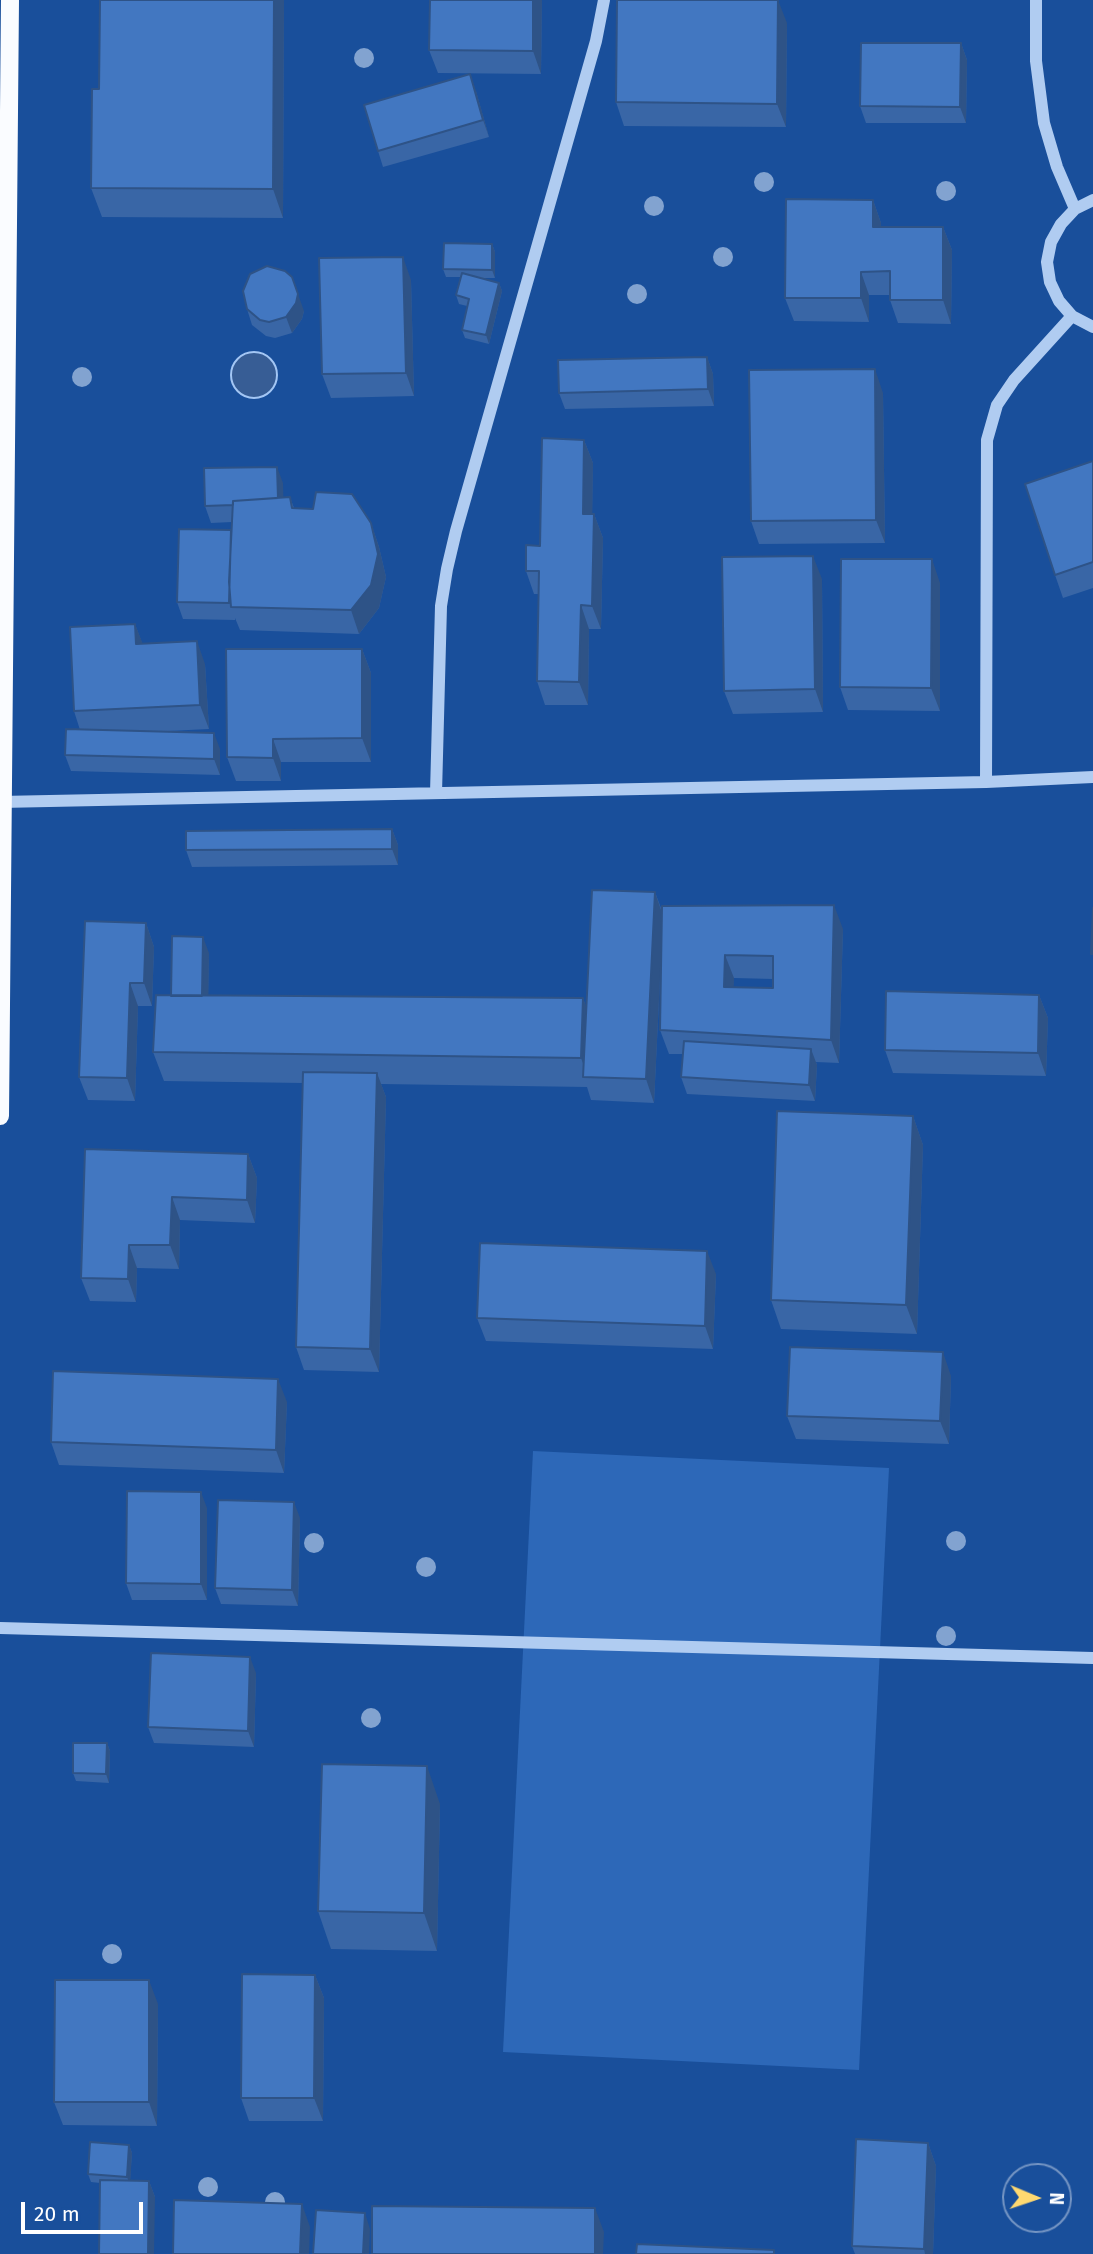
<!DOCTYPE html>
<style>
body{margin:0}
#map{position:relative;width:1093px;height:2254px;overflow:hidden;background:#194f9b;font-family:"Fira Sans",sans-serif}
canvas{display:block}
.north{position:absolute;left:1002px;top:2163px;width:70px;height:70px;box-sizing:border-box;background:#194f9b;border:2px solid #7595c3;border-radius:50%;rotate:92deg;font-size:19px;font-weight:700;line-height:28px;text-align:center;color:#fff}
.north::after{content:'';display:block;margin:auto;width:24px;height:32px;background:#ffd970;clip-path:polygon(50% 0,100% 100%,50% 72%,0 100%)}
.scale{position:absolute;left:21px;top:2202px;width:122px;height:32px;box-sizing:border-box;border:4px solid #fff;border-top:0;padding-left:9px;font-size:21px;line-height:24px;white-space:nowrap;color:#fff;-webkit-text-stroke:5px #194f9b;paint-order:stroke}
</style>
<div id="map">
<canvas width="1093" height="2254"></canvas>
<div class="north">N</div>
<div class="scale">20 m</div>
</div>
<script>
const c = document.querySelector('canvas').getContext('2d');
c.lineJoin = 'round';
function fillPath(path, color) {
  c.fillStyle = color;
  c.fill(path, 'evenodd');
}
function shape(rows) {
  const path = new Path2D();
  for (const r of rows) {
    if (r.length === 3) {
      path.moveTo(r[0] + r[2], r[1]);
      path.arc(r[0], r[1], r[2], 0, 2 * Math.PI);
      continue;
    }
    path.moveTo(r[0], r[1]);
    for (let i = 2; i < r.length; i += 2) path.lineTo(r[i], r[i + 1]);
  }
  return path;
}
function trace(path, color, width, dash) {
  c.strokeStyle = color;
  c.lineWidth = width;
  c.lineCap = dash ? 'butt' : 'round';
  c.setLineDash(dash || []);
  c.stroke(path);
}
fillPath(shape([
 [533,1451,889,1468,859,2070,503,2052]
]), '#2d68b8');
const water = shape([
 [254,375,23]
]);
fillPath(water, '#375d95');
trace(water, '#a3c6f4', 2);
trace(shape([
 [1036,0,1036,61,1044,123,1057,167,1075,209],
 [1093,200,1075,209,1061,224,1051,242,1047,262,1050,282,1059,301,1072,316,1093,327],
 [986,782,987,440,997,405,1014,380,1072,316],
 [436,793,441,606,447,569,456,531,596,41,604,0],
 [0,802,986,782,1093,777],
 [0,1628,1093,1658]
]), '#b0ccf1', 12);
trace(shape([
 [0,1116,10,0]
]), '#fafcff', 18);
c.fillStyle = '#82a3d0';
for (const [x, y] of [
 [364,58],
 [764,182],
 [946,191],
 [654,206],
 [723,257],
 [637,294],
 [82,377],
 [956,1541],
 [314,1543],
 [426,1567],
 [946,1636],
 [371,1718],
 [112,1954],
 [208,2187],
 [275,2202]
]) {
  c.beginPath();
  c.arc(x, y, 10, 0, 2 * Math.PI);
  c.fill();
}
fillPath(shape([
 [284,0,283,218,102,217,91,188,99,89],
 [430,0,542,0,541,74,438,73,429,50],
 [787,23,786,127,624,126,616,102],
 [961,43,967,60,966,123,866,123,860,106],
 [476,91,489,137,383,167,378,151],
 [873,200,881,223,881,227,943,227,952,250,951,324,898,323,890,300,890,295,869,295,869,322,794,321,785,298],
 [492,244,495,252,495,278,479,278,499,283,502,291,489,344,465,338,462,330,467,306,459,304,456,295,461,277,446,277,443,269],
 [411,280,414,396,331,398,322,374],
 [247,309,304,311,302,319,292,333,275,338,266,336,252,325],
 [707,357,713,374,714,406,565,409,559,393],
 [883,393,885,543,759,544,751,521],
 [584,440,593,463,592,514,594,514,603,538,601,629,589,629,588,705,545,705,537,681,539,594,534,594,526,571,540,546],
 [1093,461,1093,588,1063,598,1055,575],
 [283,483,283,497,290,497,294,508,371,523,379,547,386,577,379,608,359,634,240,630,235,618,235,620,183,619,177,602,232,531,232,522,211,523,205,506],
 [822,579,823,712,733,714,724,691],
 [940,583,940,711,848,710,840,687],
 [135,624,142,643,205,664,209,729,148,732,220,749,220,775,71,771,65,755,80,730,74,711],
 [362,649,371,673,371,762,281,762,281,781,236,781,227,757],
 [392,829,398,845,398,865,192,867,186,850],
 [655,892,662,911,843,929,839,1063,816,1062,817,1065,815,1101,687,1094,681,1077,683,1054,669,1054,660,1030,661,959,654,1103,591,1100,587,1087,381,1084,386,1097,379,1372,304,1370,296,1347,303,1083,164,1081,153,1052,171,996,209,953,208,996,583,998,586,1007],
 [734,978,773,979,773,988,733,987],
 [146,923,154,947,152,1006,138,1006,135,1101,88,1100,79,1077],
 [1039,995,1048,1018,1046,1076,893,1073,885,1050],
 [913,1116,923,1145,917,1334,781,1329,771,1300],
 [85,1149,248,1154,257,1178,255,1223,180,1220,179,1269,137,1268,136,1302,90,1301,81,1278],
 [716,1274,713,1349,486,1341,477,1318],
 [951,1376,949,1444,796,1439,787,1416],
 [287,1402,284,1473,59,1465,51,1442],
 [207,1508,207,1600,132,1600,126,1583],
 [300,1518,298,1606,221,1604,215,1588],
 [256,1673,254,1747,154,1743,148,1727],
 [107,1743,110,1751,109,1783,76,1781,73,1773],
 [440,1804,437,1951,331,1949,318,1911],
 [315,1975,324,1998,323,2121,249,2121,241,2098],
 [158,2004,157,2126,63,2125,54,2102],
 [928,2143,936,2166,933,2254,855,2254,852,2246],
 [129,2145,132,2153,130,2180,149,2181,155,2197,100,2183,91,2182,88,2174]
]), '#3966a6');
fillPath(shape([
 [274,0,284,0,283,218,273,189],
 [533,0,542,0,541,74,533,51],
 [778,0,787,23,786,127,777,104],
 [961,43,967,60,966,123,960,107],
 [470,74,476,91,489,137,483,120],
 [873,200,881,223,881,250,873,227],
 [943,227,952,250,951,324,943,300],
 [492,244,495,252,495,278,492,270],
 [403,257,411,280,414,396,406,373],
 [861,272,869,295,869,322,861,298],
 [292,277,304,311,302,319,292,333,286,317],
 [499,283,502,291,489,344,486,335],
 [707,357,713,374,714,406,708,389],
 [875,369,883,393,885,543,876,520],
 [584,440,593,463,592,537,583,514],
 [277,467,283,483,284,520,278,504],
 [594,514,603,538,601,629,592,606],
 [371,523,379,547,386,577,379,608,359,634,351,610],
 [813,556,822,579,823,712,815,689],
 [932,559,940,583,940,711,931,688],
 [581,605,589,629,588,705,579,682],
 [135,624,144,647,136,644],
 [197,641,205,664,209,729,200,705],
 [362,649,371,673,371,762,362,738],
 [214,733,220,749,220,775,214,759],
 [273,739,281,762,281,781,273,758],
 [392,829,398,845,398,865,392,849],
 [655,892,663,916,654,1103,646,1079],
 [834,905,843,929,839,1063,831,1040],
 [146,923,154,947,152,1006,144,983],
 [203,937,209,953,208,1025,202,1009],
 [725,955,734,978,733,1010,724,987],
 [130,983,138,1006,135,1101,127,1078],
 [1039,995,1048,1018,1046,1076,1038,1053],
 [583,998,594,1027,588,1077,581,1058],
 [811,1049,817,1065,815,1101,809,1085],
 [377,1073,386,1097,379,1372,370,1349],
 [913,1116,923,1145,917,1334,906,1305],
 [248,1154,257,1178,255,1223,247,1200],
 [172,1197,180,1220,179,1269,170,1245],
 [129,1245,137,1268,136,1302,128,1279],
 [707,1251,716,1274,713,1349,705,1326],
 [943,1352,951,1376,949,1444,940,1421],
 [278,1379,287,1402,284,1473,276,1450],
 [201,1492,207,1508,207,1600,201,1584],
 [294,1502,300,1518,298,1606,292,1590],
 [250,1657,256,1673,254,1747,248,1731],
 [107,1743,110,1751,109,1783,106,1774],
 [427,1766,440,1804,437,1951,424,1913],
 [315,1975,324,1998,323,2121,314,2098],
 [149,1980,158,2004,157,2126,149,2102],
 [928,2143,936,2166,933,2254,925,2254,924,2249],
 [129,2145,132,2153,130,2185,127,2177],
 [149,2181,155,2197,154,2254,148,2254],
 [302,2204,310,2227,309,2254,300,2254],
 [595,2208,604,2232,603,2254,595,2254],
 [365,2213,370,2229,369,2254,363,2254]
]), '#2e5387');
const building = shape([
 [100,0,274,0,273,189,91,188,92,89,99,89,100,0],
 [430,0,533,0,533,51,429,50,430,0],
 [617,0,778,0,777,104,616,102,617,0],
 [861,43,961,43,960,107,860,106,861,43],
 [470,74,483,120,378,151,364,105,470,74],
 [786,199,873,200,873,227,943,227,943,300,890,300,890,271,861,272,861,298,785,298,786,199],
 [444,243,492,244,492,270,443,269,444,243],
 [403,257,406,373,322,374,319,258,403,257],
 [267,266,285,271,292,277,298,294,296,303,286,317,269,322,260,320,247,309,243,291,250,274,267,266],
 [462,273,499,283,486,335,462,330,469,299,456,295,462,273],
 [707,357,708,389,559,393,558,360,707,357],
 [875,369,876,520,751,521,749,370,875,369],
 [542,438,584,440,583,514,594,514,592,606,581,605,579,682,537,681,539,571,526,571,526,545,540,546,542,438],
 [1093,461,1093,562,1055,575,1025,484,1093,461],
 [277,467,278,498,233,501,233,505,205,506,204,468,277,467],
 [316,492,352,494,371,523,378,554,371,585,351,610,231,607,229,582,233,501,290,497,292,508,313,509,316,492],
 [179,529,231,530,229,603,177,602,179,529],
 [813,556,815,689,724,691,722,557,813,556],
 [841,559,932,559,931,688,840,687,841,559],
 [135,624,136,644,197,641,200,705,74,711,70,627,135,624],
 [226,649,362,649,362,738,273,739,273,758,227,757,226,649],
 [66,729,214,733,214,759,65,755,66,729],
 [392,829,392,849,186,850,186,831,392,829],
 [592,890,655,892,646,1079,583,1077,592,890],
 [834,905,831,1040,660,1030,662,906,834,905],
 [725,955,773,956,773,988,724,987,725,955],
 [1093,908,1093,954,1091,954,1093,908],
 [85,921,146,923,144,983,130,983,127,1078,79,1077,85,921],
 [172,936,203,937,202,996,171,996,172,936],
 [886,991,1039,995,1038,1053,885,1050,886,991],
 [156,995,583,998,581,1058,153,1052,156,995],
 [684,1041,811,1049,809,1085,681,1077,684,1041],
 [303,1072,377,1073,370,1349,296,1347,303,1072],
 [777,1111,913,1116,906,1305,771,1300,777,1111],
 [85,1149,248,1154,247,1200,172,1197,170,1245,129,1245,128,1279,81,1278,85,1149],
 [480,1243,707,1251,705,1326,477,1318,480,1243],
 [790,1347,943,1352,940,1421,787,1416,790,1347],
 [53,1371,278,1379,276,1450,51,1442,53,1371],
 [127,1491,201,1492,201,1584,126,1583,127,1491],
 [218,1500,294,1502,292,1590,215,1588,218,1500],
 [151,1653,250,1657,248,1731,148,1727,151,1653],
 [73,1743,107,1743,106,1774,73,1773,73,1743],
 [322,1764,427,1766,424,1913,318,1911,322,1764],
 [242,1974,315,1975,314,2098,241,2098,242,1974],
 [55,1980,149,1980,149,2102,54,2102,55,1980],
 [856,2139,928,2143,924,2249,852,2246,856,2139],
 [90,2142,129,2145,127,2177,88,2174,90,2142],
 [100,2180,149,2181,148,2254,99,2254,100,2180],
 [174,2200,302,2204,300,2254,173,2254,174,2200],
 [372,2206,595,2208,595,2254,372,2254,372,2206],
 [316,2210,365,2213,363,2254,313,2254,316,2210],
 [637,2244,774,2250,774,2254,636,2254,637,2244]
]);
fillPath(building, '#4277c1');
trace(building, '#2e5387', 2);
</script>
